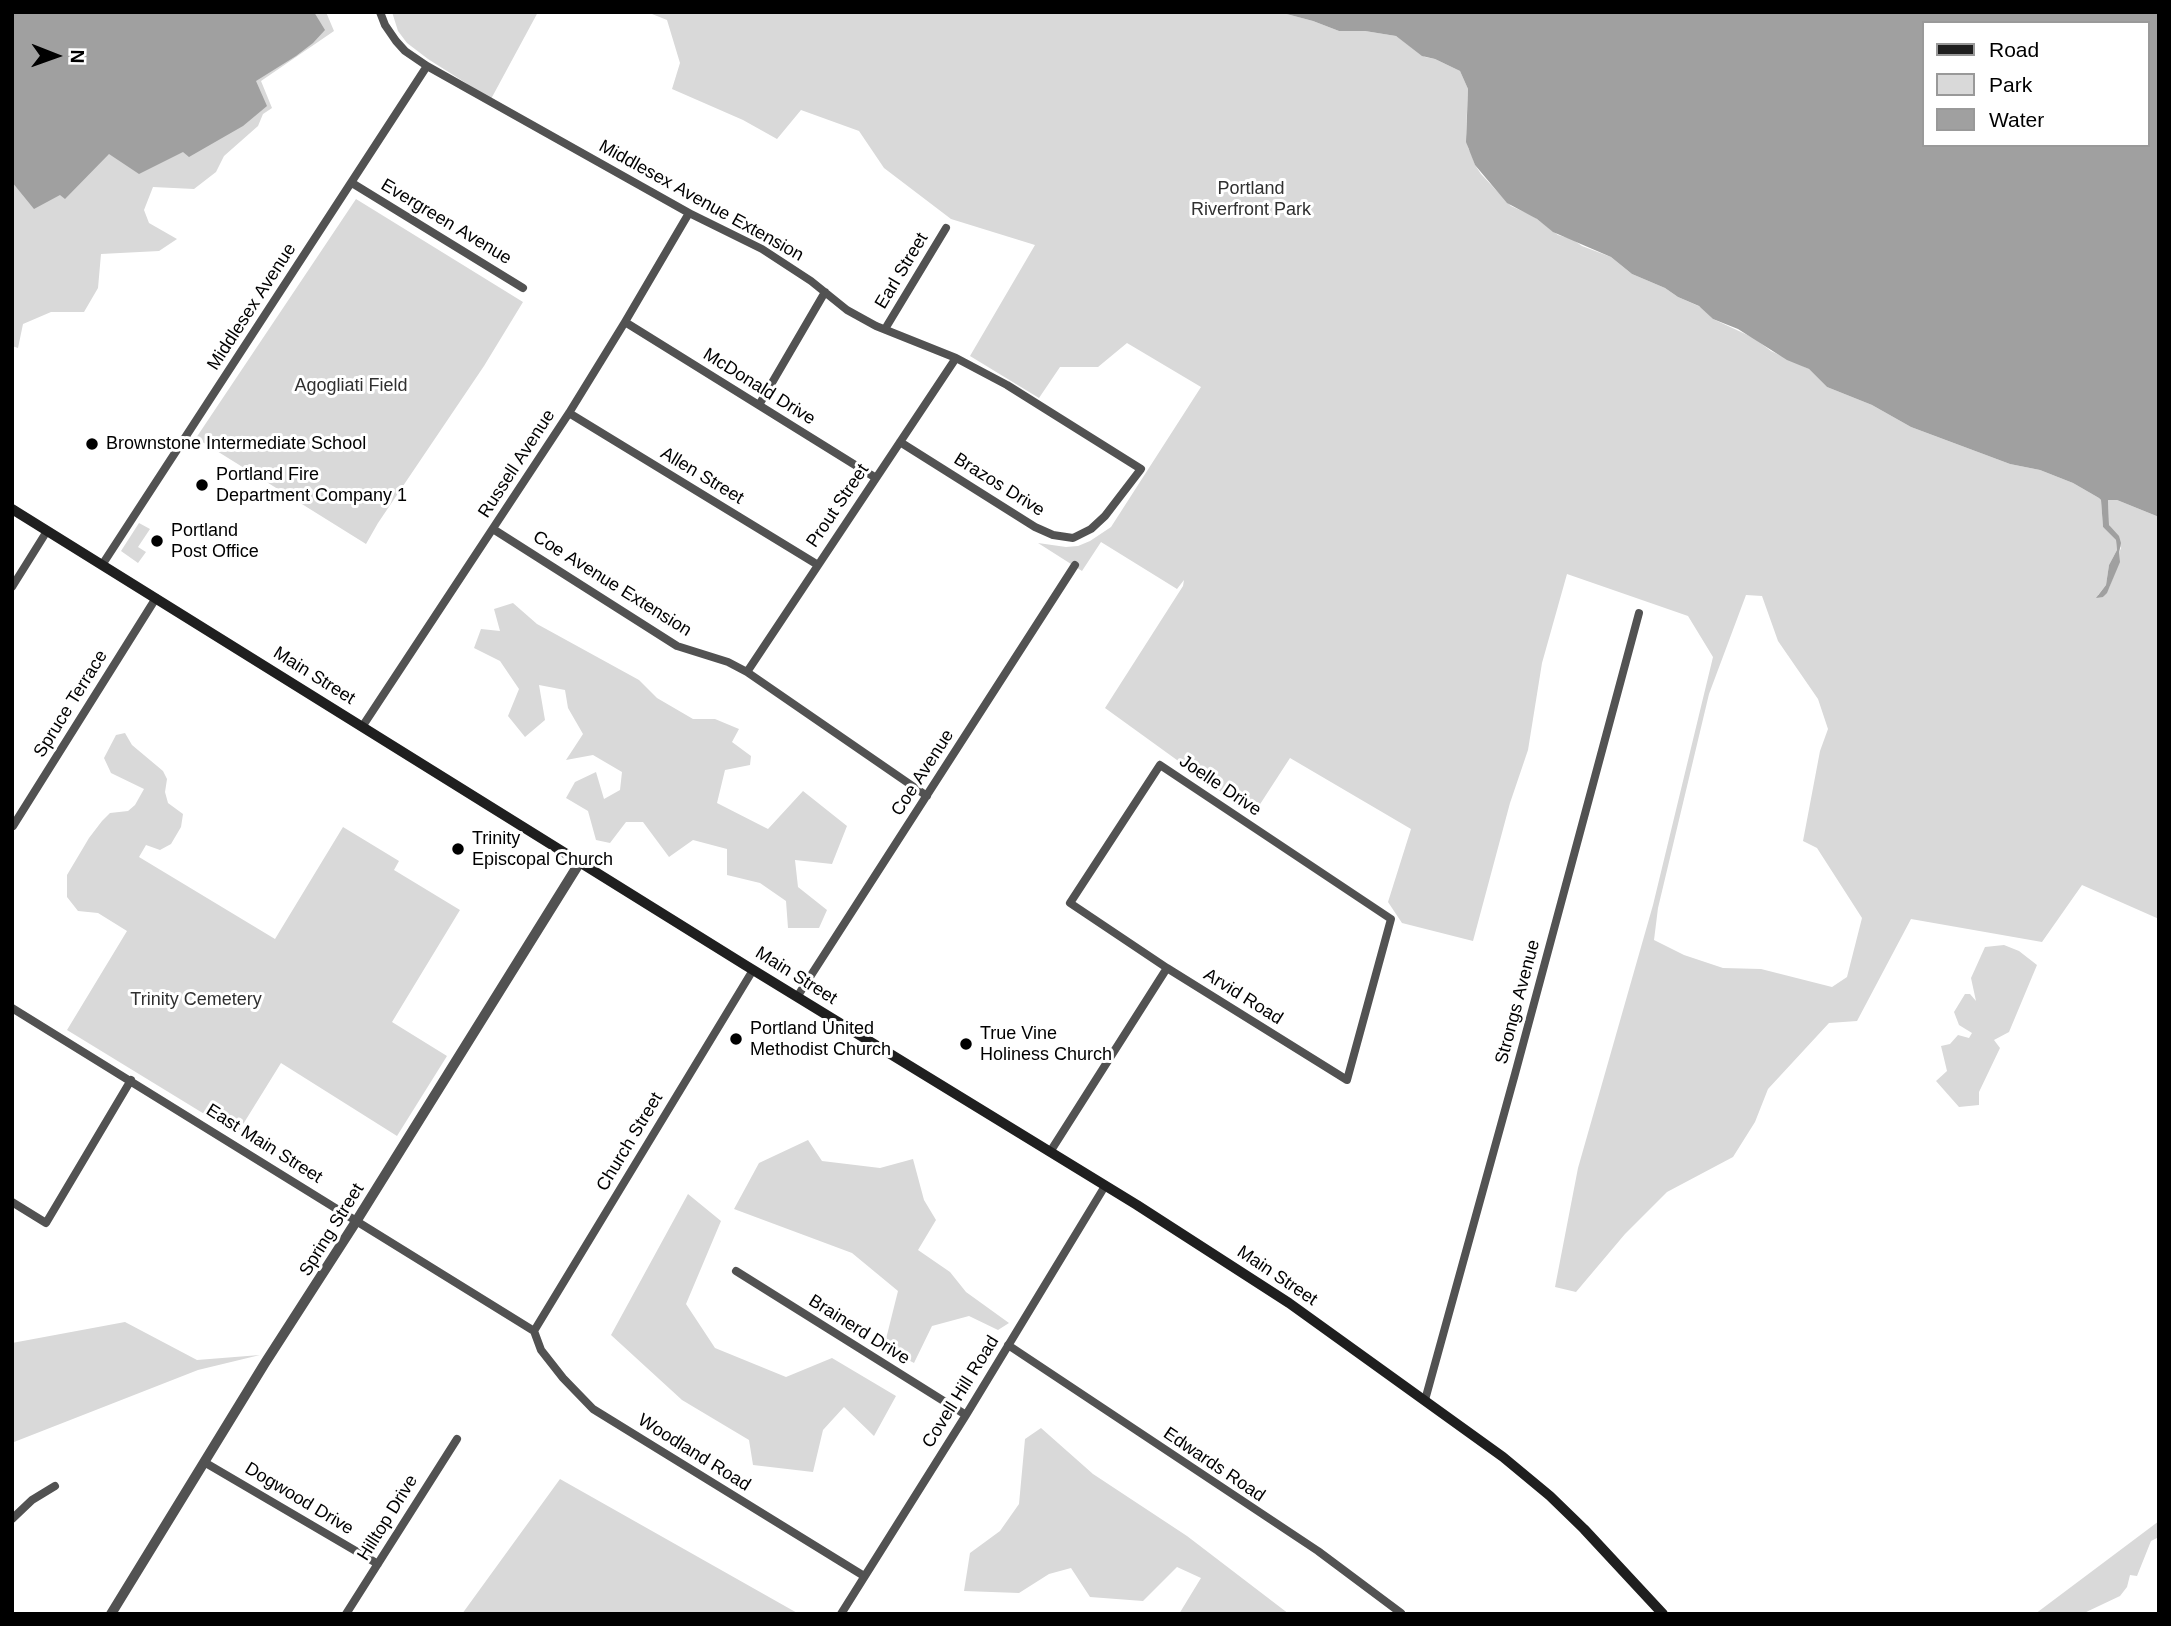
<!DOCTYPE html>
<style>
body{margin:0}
#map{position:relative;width:2171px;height:1626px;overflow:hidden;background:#fff;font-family:Arial,sans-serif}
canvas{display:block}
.frame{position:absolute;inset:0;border:14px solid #000;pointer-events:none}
.legend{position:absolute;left:1922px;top:21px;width:228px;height:126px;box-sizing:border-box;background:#fff;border:2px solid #999;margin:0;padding:9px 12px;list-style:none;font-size:21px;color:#000}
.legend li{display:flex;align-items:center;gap:14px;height:35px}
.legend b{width:35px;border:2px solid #999}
.north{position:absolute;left:21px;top:21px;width:70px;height:70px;-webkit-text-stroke:5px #fff;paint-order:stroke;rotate:91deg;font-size:19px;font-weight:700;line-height:28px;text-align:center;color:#000}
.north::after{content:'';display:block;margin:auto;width:24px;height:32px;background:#000;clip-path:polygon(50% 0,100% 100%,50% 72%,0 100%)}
</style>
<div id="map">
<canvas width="2171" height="1626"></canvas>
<div class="frame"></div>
<ul class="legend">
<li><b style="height:9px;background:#1f1f1f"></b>Road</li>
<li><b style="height:19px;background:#d9d9d9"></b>Park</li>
<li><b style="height:19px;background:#a0a0a0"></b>Water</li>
</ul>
<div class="north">N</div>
</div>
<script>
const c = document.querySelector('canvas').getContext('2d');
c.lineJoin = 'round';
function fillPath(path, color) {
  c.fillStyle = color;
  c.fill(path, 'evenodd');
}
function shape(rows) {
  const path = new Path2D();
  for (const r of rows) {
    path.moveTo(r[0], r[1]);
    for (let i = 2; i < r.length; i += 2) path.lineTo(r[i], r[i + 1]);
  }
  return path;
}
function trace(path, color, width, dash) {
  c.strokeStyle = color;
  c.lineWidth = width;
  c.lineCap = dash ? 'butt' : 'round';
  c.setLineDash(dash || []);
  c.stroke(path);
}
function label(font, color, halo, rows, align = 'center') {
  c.font = font + ' Arial,sans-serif';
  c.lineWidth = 6;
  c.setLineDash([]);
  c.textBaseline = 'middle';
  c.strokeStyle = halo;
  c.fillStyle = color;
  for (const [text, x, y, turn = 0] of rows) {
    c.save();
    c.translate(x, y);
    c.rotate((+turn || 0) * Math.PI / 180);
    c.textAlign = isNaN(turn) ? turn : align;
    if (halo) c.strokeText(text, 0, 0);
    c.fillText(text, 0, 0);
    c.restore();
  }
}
fillPath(shape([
 [12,12,326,12,334,31,261,81,272,108,263,114,258,126,224,156,216,172,194,189,153,187,144,210,149,223,177,239,159,251,101,254,98,288,84,312,51,312,23,324,18,348,12,346],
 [392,12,538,12,491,99,428,59,407,43,398,31],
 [647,12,1279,12,1313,21,1339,31,1365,31,1396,36,1425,57,1435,59,1460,71,1468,89,1466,134,1468,148,1471,153,1475,165,1481,174,1511,206,1533,216,1558,235,1572,239,1582,246,1611,257,1632,274,1665,288,1678,297,1703,308,1713,319,1754,338,1771,351,1809,369,1827,387,1872,405,1911,427,2010,464,2040,470,2073,483,2099,498,2101,500,2103,527,2116,540,2117,550,2109,565,2106,585,2098,595,2103,597,2109,588,2119,562,2119,553,2121,548,2109,525,2108,500,2117,500,2159,517,2159,919,2082,885,2042,942,1911,919,1857,1021,1829,1023,1768,1089,1755,1122,1733,1157,1667,1192,1625,1234,1576,1292,1555,1287,1578,1168,1653,905,1713,657,1688,616,1567,574,1542,663,1528,750,1510,803,1473,941,1402,923,1388,902,1411,829,1290,758,1253,815,1105,708,1183,586,1184,580,1177,589,1101,542,1082,571,1038,543,1066,547,1078,546,1090,541,1111,527,1201,387,1127,343,1098,367,1060,367,1039,398,970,356,1035,245,951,219,884,168,859,131,801,110,777,139,743,120,672,89,680,63,667,20],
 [1746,595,1762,596,1778,641,1818,699,1828,729,1820,751,1803,841,1817,848,1862,918,1847,977,1832,987,1761,969,1723,968,1684,955,1654,940,1658,908,1709,694],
 [356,199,523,302,484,366,378,523,366,544,196,438],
 [139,523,150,529,138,547,146,552,138,563,121,551],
 [513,603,537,624,639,680,657,698,693,719,715,719,739,729,732,742,751,756,750,765,725,770,717,803,768,829,803,791,847,826,832,864,795,860,798,887,827,910,819,928,788,928,786,901,760,883,727,875,727,849,693,840,669,857,643,822,626,822,610,843,596,840,588,811,566,798,575,782,596,772,604,799,620,790,622,772,593,755,566,760,583,734,568,708,565,690,539,685,545,720,525,737,508,716,519,689,500,661,474,648,481,629,500,631,494,609],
 [125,733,132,745,163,771,167,779,165,792,168,803,183,814,181,827,171,844,160,850,146,845,139,857,275,939,343,827,399,861,394,870,460,910,392,1022,447,1056,397,1136,281,1063,237,1134,67,1030,127,931,98,913,78,911,67,897,67,875,89,838,102,821,110,813,128,811,135,805,144,789,111,773,104,758,116,735],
 [2004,945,2019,951,2037,965,2009,1032,1994,1040,2000,1048,1979,1092,1979,1105,1959,1107,1936,1081,1947,1071,1941,1046,1950,1044,1958,1035,1969,1038,1972,1033,1959,1025,1954,1012,1965,994,1970,994,1976,1001,1971,978,1985,947],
 [808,1140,822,1161,880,1168,913,1159,924,1200,936,1220,918,1250,950,1272,966,1292,1009,1323,998,1330,969,1316,932,1326,914,1363,884,1347,898,1291,852,1253,734,1209,759,1163],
 [688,1194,721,1221,686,1304,715,1348,786,1377,832,1358,896,1396,874,1436,844,1407,823,1430,813,1472,753,1465,749,1440,682,1400,611,1335],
 [125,1322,197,1360,260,1355,198,1370,14,1442,12,1445,12,1343],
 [1041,1428,1093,1474,1187,1536,1289,1614,1179,1614,1201,1578,1177,1567,1143,1601,1090,1597,1071,1568,1049,1574,1019,1593,964,1591,970,1553,1000,1531,1019,1504,1025,1439],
 [560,1479,799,1614,462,1614],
 [2159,1521,2159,1537,2151,1541,2137,1576,2130,1575,2127,1587,2120,1596,2082,1614,2035,1614]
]), '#d9d9d9');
fillPath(shape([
 [12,12,314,12,325,30,313,43,296,56,256,81,267,106,243,126,189,157,183,152,139,174,109,154,65,199,60,195,34,209,12,182],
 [1279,12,2159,12,2159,517,2117,500,2108,500,2109,525,2119,536,2121,543,2119,553,2120,562,2107,593,2103,597,2096,598,2106,585,2109,565,2117,550,2116,540,2103,527,2101,500,2099,498,2073,483,2040,470,2010,464,1911,427,1872,405,1827,387,1809,369,1787,360,1738,329,1713,319,1699,306,1678,297,1665,288,1632,274,1611,257,1553,232,1537,219,1507,203,1475,165,1466,142,1468,89,1460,71,1435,59,1422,56,1396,36,1365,31,1339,31,1313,21],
 [1924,23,2148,23,2148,145,1924,145]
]), '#a0a0a0');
trace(shape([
 [380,12,385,25,396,41,405,51,427,66,689,213,762,249,811,281,847,310,876,326,956,358,1007,385,1141,469,1105,516,1091,529,1073,538,1053,535,1035,527,900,442],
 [352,183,523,288],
 [625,322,876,478],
 [885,329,946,228],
 [759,405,825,292],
 [569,413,818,565],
 [493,529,677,646,728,662,747,672,927,796],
 [102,565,427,66],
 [12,587,47,531],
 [747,672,956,358],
 [362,727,569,413,625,322,689,213],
 [1160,765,1391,919,1347,1080,1167,968,1070,903,1160,765],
 [13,826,156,598],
 [797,997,1075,565],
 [12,1008,534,1331],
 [1050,1152,1167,968],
 [12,1202,46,1223,131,1080],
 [736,1271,966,1415],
 [534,1331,753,970],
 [534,1331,541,1350,563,1378,593,1409,864,1576],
 [1008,1345,1318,1551,1401,1613],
 [1425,1400,1515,1074,1639,613],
 [204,1462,378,1564],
 [12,1519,32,1500,55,1486],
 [346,1614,457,1439],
 [841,1614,966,1415,1105,1186]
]), '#525252', 8);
trace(shape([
 [111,1614,265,1363,357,1220,580,862]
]), '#525252', 10);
trace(shape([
 [12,509,745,965,1137,1205,1289,1303,1503,1457,1550,1496,1584,1529,1663,1614]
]), '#1f1f1f', 10);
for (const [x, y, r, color] of [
 [92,444,7,"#000"],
 [202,485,7,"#000"],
 [157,541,7,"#000"],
 [458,849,7,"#000"],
 [736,1039,7,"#000"],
 [966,1044,7,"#000"]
]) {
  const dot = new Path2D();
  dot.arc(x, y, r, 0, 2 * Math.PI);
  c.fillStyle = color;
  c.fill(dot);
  trace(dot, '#fff', 2.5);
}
label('18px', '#303030', '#fff', [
 ["Portland",1251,189],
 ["Riverfront Park",1251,210],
 ["Agogliati Field",351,386],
 ["Trinity Cemetery",196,1000]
]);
label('18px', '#000', '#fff', [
 ["Middlesex Avenue Extension",701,201,29],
 ["Evergreen Avenue",446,222,31],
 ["Earl Street",902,271,-59],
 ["Middlesex Avenue",252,307,-57],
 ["McDonald Drive",759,387,32],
 ["Russell Avenue",517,464,-57],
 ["Allen Street",702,476,31],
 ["Brazos Drive",999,485,32],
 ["Prout Street",838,506,-56],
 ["Coe Avenue Extension",612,584,32],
 ["Main Street",314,676,32],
 ["Spruce Terrace",71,704,-58],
 ["Coe Avenue",923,773,-57],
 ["Joelle Drive",1220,786,34],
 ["Main Street",796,976,32],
 ["Arvid Road",1243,997,32],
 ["Strongs Avenue",1518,1002,-75],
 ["Church Street",630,1142,-59],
 ["East Main Street",264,1144,32],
 ["Spring Street",332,1230,-58],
 ["Main Street",1277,1276,34],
 ["Brainerd Drive",859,1330,32],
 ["Covell Hill Road",961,1392,-58],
 ["Woodland Road",694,1453,32],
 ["Edwards Road",1214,1465,34],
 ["Dogwood Drive",299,1499,31],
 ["Hilltop Drive",388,1518,-58]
]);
label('18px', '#000', '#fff', [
 ["Brownstone Intermediate School",106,444],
 ["Portland Fire",216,475],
 ["Department Company 1",216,496],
 ["Portland",171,531],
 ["Post Office",171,552],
 ["Trinity",472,839],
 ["Episcopal Church",472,860],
 ["Portland United",750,1029],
 ["Methodist Church",750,1050],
 ["True Vine",980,1034],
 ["Holiness Church",980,1055]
], 'left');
</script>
